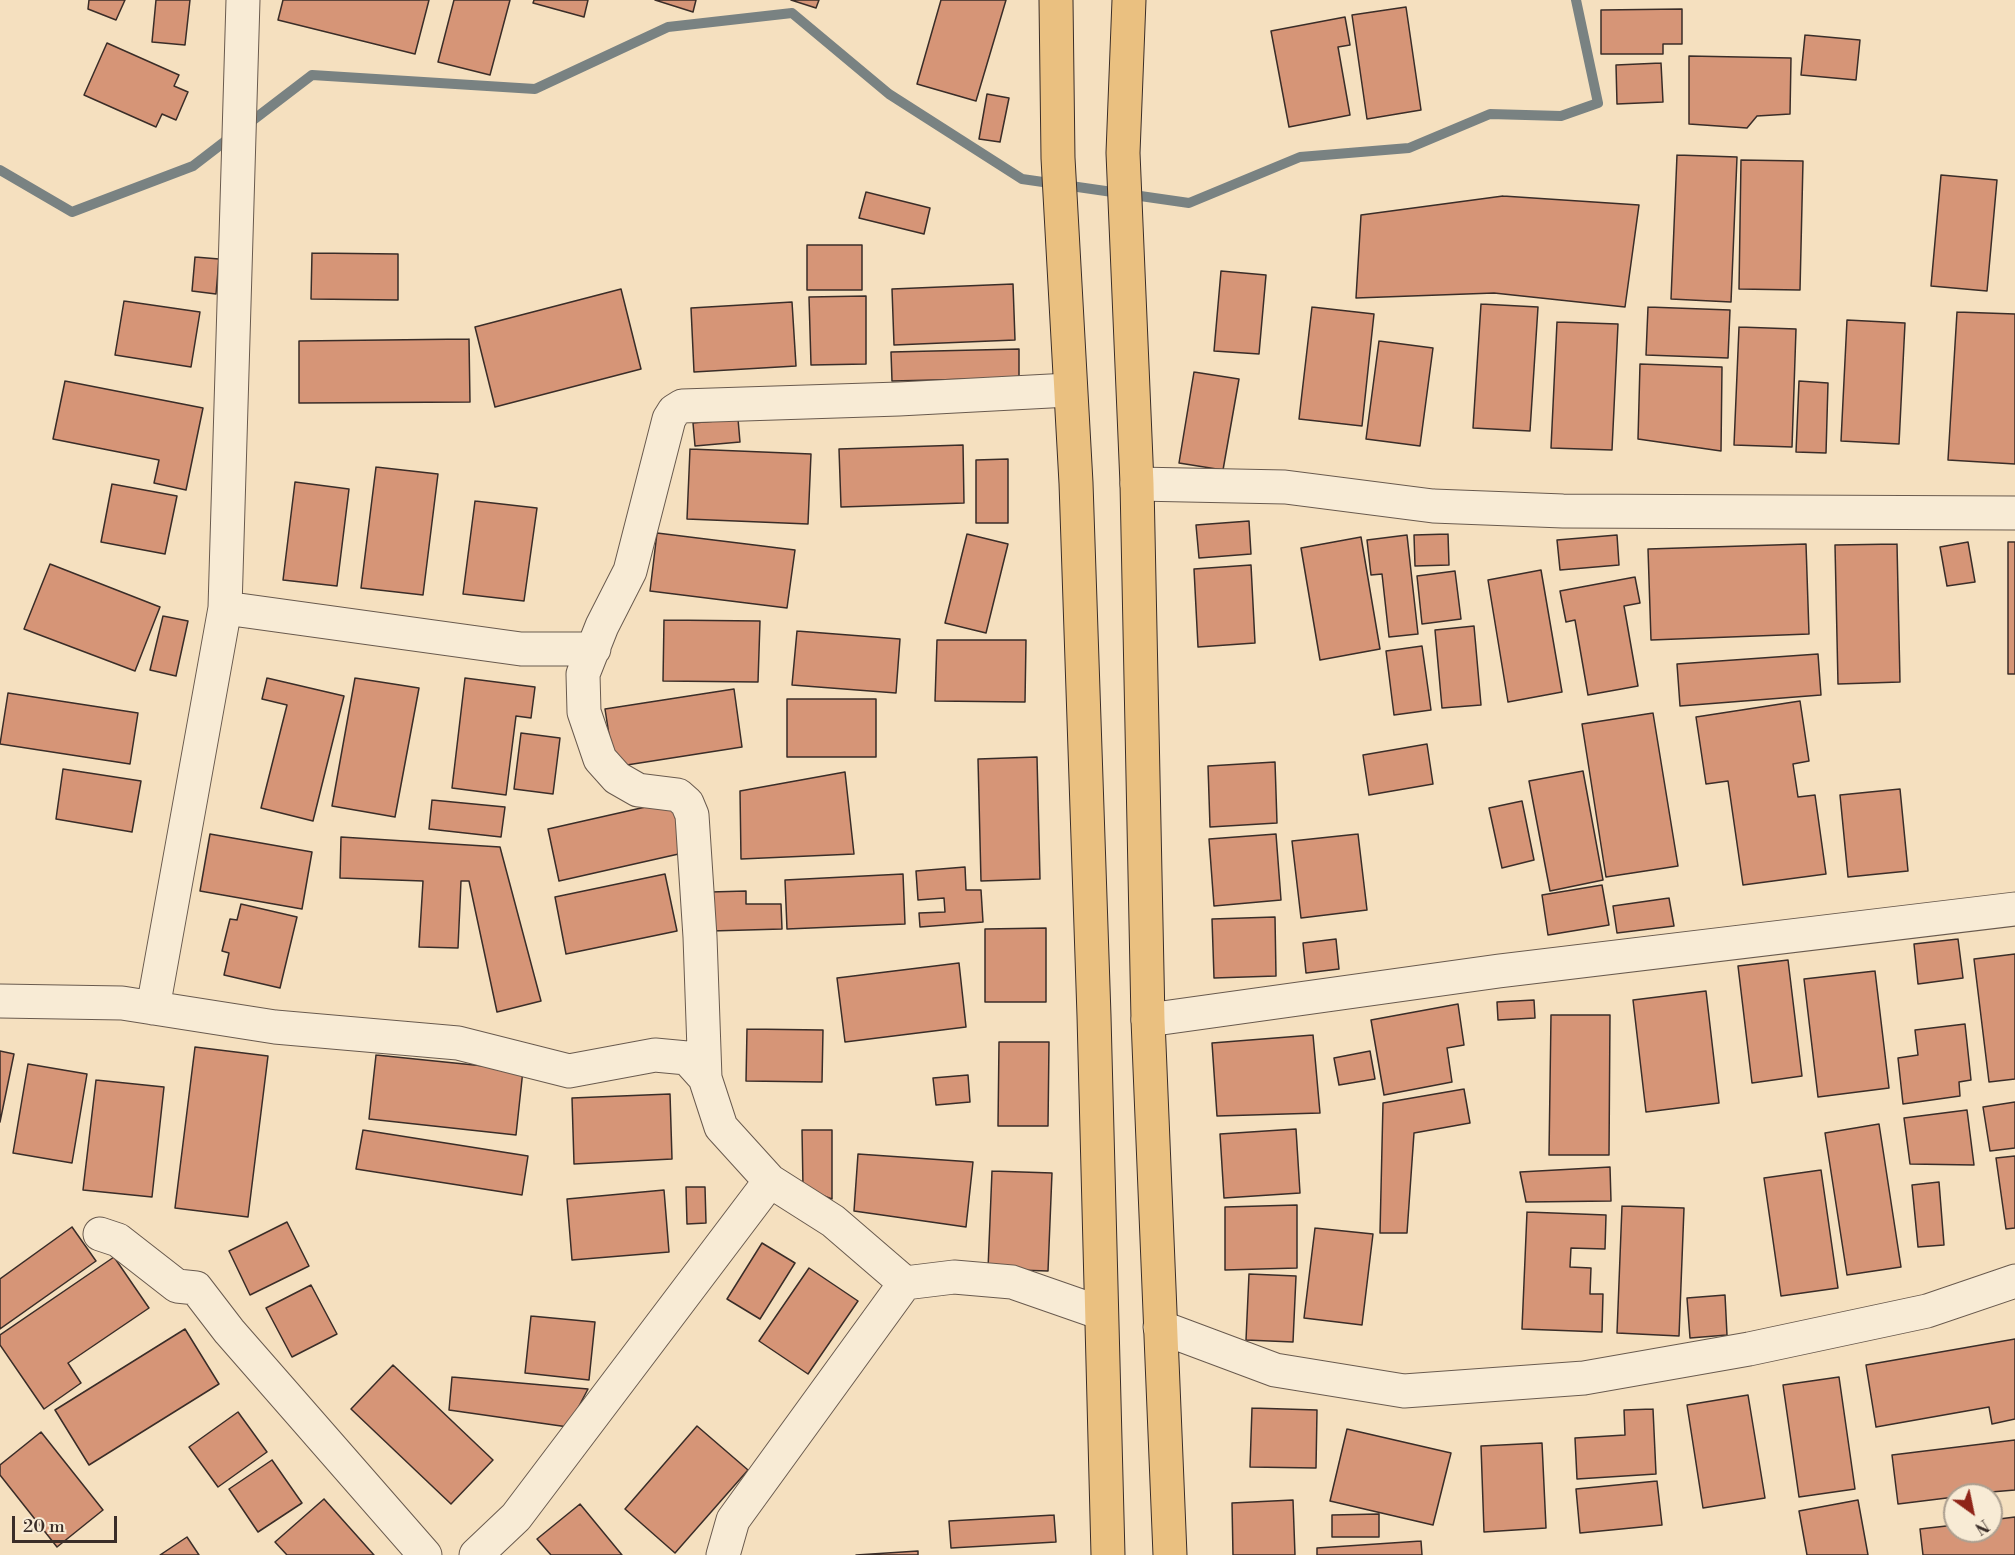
<!DOCTYPE html>
<style>
body{margin:0}
#map{position:relative;width:2015px;height:1555px;overflow:hidden;background:#f5e0bf;font-family:"Libre Bodoni",serif}
canvas{display:block}
.north{position:absolute;left:1943px;top:1483px;width:60px;height:60px;box-sizing:border-box;background:#f8ebd5;border:2px solid #ac9f90;border-radius:50%;rotate:147deg;font-size:16px;font-weight:700;line-height:24px;text-align:center;color:#3a2d28}
.north::after{content:'';display:block;margin:auto;width:21px;height:27px;background:#8f2418;clip-path:polygon(50% 0,100% 100%,50% 72%,0 100%)}
.scale{position:absolute;left:12px;top:1516px;width:105px;height:27px;box-sizing:border-box;border:3px solid #3a2d28;border-top:0;padding-left:8px;font-size:18px;line-height:21px;white-space:nowrap;color:#3a2d28;-webkit-text-stroke:4px #f8ebd5;paint-order:stroke}
</style>
<div id="map">
<canvas width="2015" height="1555"></canvas>
<div class="north">N</div>
<div class="scale">20 m</div>
</div>
<script>
const c = document.querySelector('canvas').getContext('2d');
c.lineJoin = 'round';
function shape(rows) {
  const path = new Path2D();
  for (const r of rows) {
    path.moveTo(r[0], r[1]);
    for (let i = 2; i < r.length; i += 2) path.lineTo(r[i], r[i + 1]);
  }
  return path;
}
function trace(path, color, width, dash) {
  c.strokeStyle = color;
  c.lineWidth = width;
  c.lineCap = dash ? 'butt' : 'round';
  c.setLineDash(dash || []);
  c.stroke(path);
}
function fillPath(path, color) {
  c.fillStyle = color;
  c.fill(path, 'evenodd');
}
trace(shape([
 [244,127,312,75,535,89,668,27,792,13,889,94,1022,179,1189,203,1300,157,1409,148,1490,114,1561,116,1598,103,1576,0],
 [0,170,72,212,193,166,232,136]
]), '#798282', 10);
const building = shape([
 [89,0,125,0,116,20,88,9,89,0],
 [156,0,190,0,185,45,152,42,156,0],
 [283,0,429,0,415,54,278,20,283,0],
 [454,0,510,0,490,75,438,62,454,0],
 [534,0,588,0,584,17,533,3,534,0],
 [655,0,696,0,693,12,655,0],
 [791,0,819,0,816,8,791,0],
 [941,0,1006,0,976,101,917,84,941,0],
 [1406,7,1421,110,1367,119,1352,15,1406,7],
 [1682,9,1682,44,1663,44,1663,54,1601,54,1601,10,1682,9],
 [1345,17,1350,45,1338,47,1350,115,1289,127,1271,31,1345,17],
 [1805,35,1860,40,1856,80,1801,75,1805,35],
 [107,43,179,75,174,86,188,92,176,120,162,114,156,127,84,95,107,43],
 [1689,56,1791,58,1790,114,1757,116,1747,128,1689,124,1689,56],
 [1661,63,1663,102,1617,104,1616,65,1661,63],
 [987,94,1009,98,1000,142,979,139,987,94],
 [1677,155,1737,157,1731,302,1671,299,1677,155],
 [1741,160,1803,161,1800,290,1739,289,1741,160],
 [1941,175,1997,180,1987,291,1931,286,1941,175],
 [866,192,930,208,924,234,859,218,866,192],
 [1503,196,1639,205,1625,307,1494,293,1356,298,1361,215,1503,196],
 [807,245,862,245,862,290,807,290,807,245],
 [312,253,398,254,398,300,311,299,312,253],
 [195,257,219,259,216,294,192,291,195,257],
 [1221,271,1266,275,1259,354,1214,351,1221,271],
 [1013,284,1015,340,894,345,892,289,1013,284],
 [621,289,641,369,495,407,475,327,621,289],
 [866,296,866,364,811,365,809,297,866,296],
 [124,301,200,312,191,367,115,355,124,301],
 [792,302,796,366,694,372,691,308,792,302],
 [1481,304,1538,307,1530,431,1473,428,1481,304],
 [1312,307,1374,314,1362,426,1299,419,1312,307],
 [1648,307,1730,310,1728,358,1646,355,1648,307],
 [1957,312,2015,314,2015,464,1948,460,1957,312],
 [1847,320,1905,323,1899,444,1841,441,1847,320],
 [1557,322,1618,324,1612,450,1551,448,1557,322],
 [1739,327,1796,329,1792,447,1734,445,1739,327],
 [469,339,470,402,299,403,299,341,469,339],
 [1379,341,1433,348,1420,446,1366,439,1379,341],
 [1019,349,1019,378,892,381,891,352,1019,349],
 [1640,364,1722,367,1721,451,1638,439,1640,364],
 [1194,372,1239,379,1223,470,1179,463,1194,372],
 [65,381,203,408,186,490,154,483,159,460,53,439,65,381],
 [1799,381,1828,383,1826,453,1796,452,1799,381],
 [738,419,740,442,695,446,693,423,738,419],
 [963,445,964,503,841,507,839,449,963,445],
 [690,449,811,454,808,524,687,519,690,449],
 [1008,459,1008,523,976,523,976,460,1008,459],
 [376,467,438,474,423,595,361,588,376,467],
 [295,482,349,489,337,586,283,580,295,482],
 [112,484,177,496,165,554,101,542,112,484],
 [475,501,537,508,524,601,463,594,475,501],
 [1249,521,1251,554,1199,558,1196,525,1249,521],
 [657,533,795,550,787,608,650,591,657,533],
 [967,534,1008,544,986,633,945,623,967,534],
 [1448,534,1449,565,1415,566,1414,535,1448,534],
 [1407,535,1418,634,1389,637,1382,574,1371,575,1367,540,1407,535],
 [1617,535,1619,565,1560,570,1557,540,1617,535],
 [1361,537,1380,649,1320,660,1301,548,1361,537],
 [1968,542,1975,582,1947,586,1940,547,1968,542],
 [2008,542,2015,542,2015,674,2008,674,2008,542],
 [1806,544,1809,634,1651,640,1648,549,1806,544],
 [1897,544,1900,682,1838,684,1835,545,1897,544],
 [50,564,160,607,135,671,24,629,50,564],
 [1251,565,1255,643,1198,647,1194,569,1251,565],
 [1541,570,1562,692,1508,702,1488,580,1541,570],
 [1455,571,1461,619,1422,624,1417,576,1455,571],
 [1635,577,1640,603,1624,606,1638,686,1588,695,1575,620,1566,622,1560,591,1635,577],
 [163,616,188,621,176,676,150,670,163,616],
 [664,620,760,621,758,682,663,681,664,620],
 [1474,626,1481,705,1442,708,1435,630,1474,626],
 [797,631,900,639,896,693,792,685,797,631],
 [937,640,1026,640,1025,702,935,701,937,640],
 [1422,646,1431,710,1394,715,1386,651,1422,646],
 [1818,654,1821,695,1680,706,1677,664,1818,654],
 [267,678,344,696,313,821,261,808,287,705,262,699,267,678],
 [355,678,419,688,395,817,332,806,355,678],
 [465,678,535,687,531,718,516,716,506,795,452,788,465,678],
 [734,689,742,747,614,767,605,709,734,689],
 [8,693,138,713,130,764,0,744,8,693],
 [787,699,876,699,876,757,787,757,787,699],
 [1800,701,1809,761,1793,764,1798,797,1815,795,1826,874,1743,885,1728,781,1706,784,1696,717,1800,701],
 [1653,713,1678,866,1606,877,1582,724,1653,713],
 [521,733,560,738,553,794,514,789,521,733],
 [1427,744,1433,784,1369,795,1363,755,1427,744],
 [1037,757,1040,879,981,881,978,759,1037,757],
 [1275,762,1277,823,1210,827,1208,766,1275,762],
 [63,769,141,781,132,832,56,819,63,769],
 [1583,771,1603,880,1550,891,1529,781,1583,771],
 [845,772,854,854,741,859,740,791,845,772],
 [1900,789,1908,871,1848,877,1840,795,1900,789],
 [432,800,505,807,501,837,429,829,432,800],
 [672,801,683,853,559,881,548,829,672,801],
 [1522,801,1534,860,1502,868,1489,808,1522,801],
 [210,834,312,852,302,909,200,891,210,834],
 [1276,834,1281,900,1214,906,1209,839,1276,834],
 [1358,834,1367,910,1301,918,1292,841,1358,834],
 [341,837,500,847,541,1001,497,1012,469,881,461,881,458,948,419,947,423,881,340,878,341,837],
 [965,867,966,890,981,890,983,922,920,927,919,913,945,912,944,898,918,900,916,871,965,867],
 [665,874,677,931,566,954,555,897,665,874],
 [903,874,905,924,787,929,785,880,903,874],
 [1602,885,1609,925,1548,935,1542,895,1602,885],
 [746,891,746,904,781,904,782,929,711,931,710,892,746,891],
 [1669,898,1674,926,1617,933,1613,906,1669,898],
 [241,904,297,917,280,988,224,975,229,953,222,951,230,919,237,920,241,904],
 [1275,917,1276,976,1214,978,1212,919,1275,917],
 [1046,928,1046,1002,985,1002,985,929,1046,928],
 [1336,939,1339,969,1306,973,1303,943,1336,939],
 [1958,939,1963,978,1918,984,1914,944,1958,939],
 [2015,954,2015,1079,1989,1082,1974,959,2015,954],
 [1788,960,1802,1076,1752,1083,1738,966,1788,960],
 [959,963,966,1027,845,1042,837,978,959,963],
 [1875,971,1889,1088,1818,1097,1804,979,1875,971],
 [1706,991,1719,1103,1646,1112,1633,1000,1706,991],
 [1534,1000,1535,1018,1498,1020,1497,1002,1534,1000],
 [1458,1004,1464,1045,1447,1048,1452,1082,1384,1095,1371,1020,1458,1004],
 [1551,1015,1610,1015,1609,1155,1549,1155,1551,1015],
 [1965,1024,1971,1080,1959,1082,1960,1096,1903,1104,1898,1058,1918,1055,1915,1030,1965,1024],
 [747,1029,823,1030,822,1082,746,1081,747,1029],
 [1313,1035,1320,1113,1217,1116,1212,1043,1313,1035],
 [999,1042,1049,1042,1048,1126,998,1126,999,1042],
 [195,1047,268,1056,248,1217,175,1208,195,1047],
 [0,1051,14,1054,0,1122,0,1051],
 [1370,1051,1375,1079,1339,1085,1334,1058,1370,1051],
 [376,1055,523,1070,516,1135,369,1119,376,1055],
 [28,1064,87,1074,72,1163,13,1153,28,1064],
 [968,1075,970,1102,936,1105,933,1078,968,1075],
 [96,1080,164,1087,152,1197,83,1190,96,1080],
 [1464,1089,1470,1123,1414,1133,1407,1233,1380,1233,1383,1103,1464,1089],
 [670,1094,672,1159,574,1164,572,1098,670,1094],
 [2015,1102,2015,1148,1990,1151,1983,1107,2015,1102],
 [1967,1110,1974,1165,1910,1164,1904,1118,1967,1110],
 [1879,1124,1901,1267,1847,1275,1825,1133,1879,1124],
 [1296,1129,1300,1193,1224,1198,1220,1134,1296,1129],
 [363,1130,528,1156,522,1195,356,1169,363,1130],
 [802,1130,832,1130,832,1199,803,1188,802,1130],
 [858,1154,973,1162,966,1227,854,1211,858,1154],
 [2015,1156,2015,1228,2006,1229,1996,1158,2015,1156],
 [1610,1167,1611,1201,1526,1202,1520,1172,1610,1167],
 [1821,1170,1838,1288,1781,1296,1764,1178,1821,1170],
 [992,1171,1052,1173,1048,1271,988,1269,992,1171],
 [1939,1182,1944,1245,1918,1247,1912,1185,1939,1182],
 [686,1187,705,1187,706,1223,687,1224,686,1187],
 [664,1190,669,1252,572,1260,567,1199,664,1190],
 [1297,1205,1297,1268,1225,1270,1225,1207,1297,1205],
 [1622,1206,1684,1208,1679,1336,1617,1333,1622,1206],
 [1527,1212,1606,1215,1605,1249,1571,1248,1570,1267,1591,1268,1590,1294,1603,1294,1602,1332,1522,1329,1527,1212],
 [287,1222,309,1266,250,1295,229,1251,287,1222],
 [72,1227,96,1261,0,1329,0,1279,72,1227],
 [1315,1228,1373,1234,1362,1325,1304,1318,1315,1228],
 [762,1243,795,1263,760,1319,727,1299,762,1243],
 [114,1257,149,1308,68,1363,81,1383,44,1409,0,1345,0,1335,114,1257],
 [809,1268,858,1301,808,1374,759,1341,809,1268],
 [1249,1274,1296,1276,1293,1342,1246,1340,1249,1274],
 [311,1285,337,1334,292,1357,266,1308,311,1285],
 [1725,1295,1727,1335,1690,1338,1687,1298,1725,1295],
 [531,1316,595,1322,589,1380,525,1373,531,1316],
 [185,1329,219,1384,89,1465,55,1410,185,1329],
 [2015,1339,2015,1419,1992,1424,1989,1407,1876,1427,1866,1365,2015,1339],
 [393,1365,493,1460,451,1504,351,1409,393,1365],
 [452,1377,588,1389,568,1427,449,1410,452,1377],
 [1839,1377,1855,1489,1799,1497,1783,1385,1839,1377],
 [1748,1395,1765,1498,1703,1508,1687,1405,1748,1395],
 [1252,1408,1317,1410,1316,1468,1250,1467,1252,1408],
 [1653,1409,1656,1474,1577,1479,1575,1438,1625,1435,1624,1410,1653,1409],
 [238,1412,267,1452,218,1487,189,1447,238,1412],
 [697,1426,748,1470,675,1553,625,1509,697,1426],
 [1347,1429,1451,1453,1433,1525,1330,1501,1347,1429],
 [41,1432,103,1510,57,1547,0,1475,0,1465,41,1432],
 [2015,1440,2015,1490,1955,1495,1955,1497,1898,1504,1892,1455,2015,1440],
 [1542,1443,1546,1528,1484,1532,1481,1446,1542,1443],
 [272,1460,302,1503,258,1532,229,1489,272,1460],
 [1657,1481,1662,1525,1580,1533,1576,1489,1657,1481],
 [324,1499,374,1555,287,1555,275,1542,324,1499],
 [1293,1500,1295,1555,1233,1555,1232,1503,1293,1500],
 [1858,1500,1868,1555,1807,1555,1799,1511,1858,1500],
 [580,1504,622,1555,551,1555,537,1539,580,1504],
 [1379,1514,1379,1537,1332,1537,1332,1515,1379,1514],
 [1054,1515,1056,1542,951,1548,949,1521,1054,1515],
 [2015,1517,2015,1555,1923,1555,1920,1529,1955,1525,1955,1531,1991,1531,1991,1520,2015,1517],
 [187,1537,199,1555,160,1555,187,1537],
 [1421,1541,1422,1555,1317,1555,1317,1548,1421,1541],
 [918,1551,918,1555,856,1555,918,1551]
]);
fillPath(building, '#d69577');
trace(building, '#3a2d28', 1.5);
const street = shape([
 [1137,484,1285,487,1433,506,1563,511,2015,513],
 [225,608,521,649,594,649],
 [0,1001,122,1003,275,1027,458,1043,569,1071,655,1055,687,1058,705,1078,721,1127,770,1181,833,1221,905,1283],
 [153,1008,225,608,243,0],
 [1148,1020,1499,971,2015,909],
 [705,1078,700,937,692,815,687,803,678,795,638,790,617,778,600,759,584,712,583,674,602,626,630,571,669,419,674,411,682,406,899,399,1069,390],
 [100,1234,118,1240,177,1286,196,1288,229,1331,425,1555],
 [1160,1327,1275,1370,1404,1391,1584,1378,1749,1349,1927,1311,2015,1281],
 [476,1555,516,1517,770,1181],
 [723,1555,733,1520,905,1283,954,1277,1012,1282,1101,1313]
]);
const highway = shape([
 [1056,0,1058,158,1076,483,1094,1016,1108,1555],
 [1129,0,1123,153,1137,484,1148,1020,1170,1555]
]);
trace(street, '#695a4e', 35);
trace(highway, '#3a2d28', 35);
trace(street, '#f8ebd5', 33);
trace(highway, '#eac080', 33);
</script>
